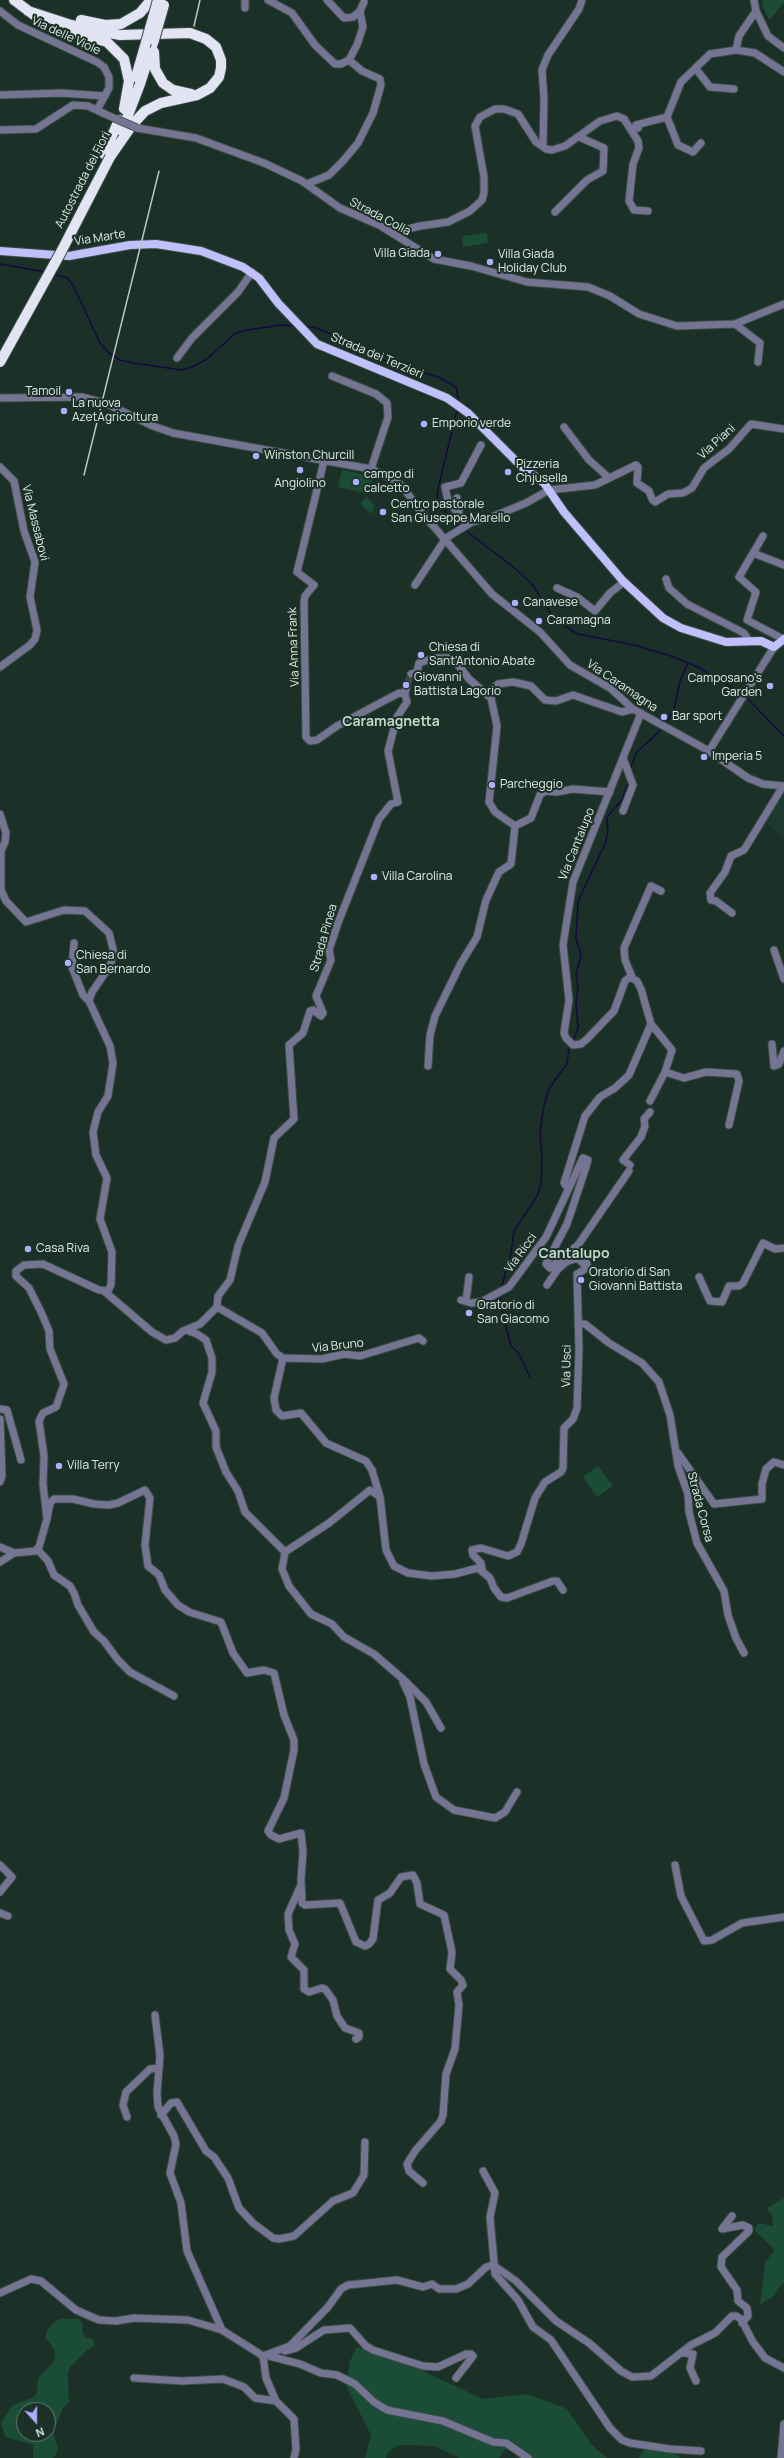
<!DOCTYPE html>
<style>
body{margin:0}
#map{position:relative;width:784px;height:2458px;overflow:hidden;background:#1b3026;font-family:Manrope,sans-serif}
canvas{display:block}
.north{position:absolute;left:16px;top:2402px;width:40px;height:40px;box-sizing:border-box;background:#1b3026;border:1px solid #697b72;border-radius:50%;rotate:159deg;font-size:11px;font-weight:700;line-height:16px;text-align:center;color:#dfece5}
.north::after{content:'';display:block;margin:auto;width:14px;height:18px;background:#afaefa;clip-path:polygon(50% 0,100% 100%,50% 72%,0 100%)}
</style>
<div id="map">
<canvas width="784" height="2458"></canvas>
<div class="north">N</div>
</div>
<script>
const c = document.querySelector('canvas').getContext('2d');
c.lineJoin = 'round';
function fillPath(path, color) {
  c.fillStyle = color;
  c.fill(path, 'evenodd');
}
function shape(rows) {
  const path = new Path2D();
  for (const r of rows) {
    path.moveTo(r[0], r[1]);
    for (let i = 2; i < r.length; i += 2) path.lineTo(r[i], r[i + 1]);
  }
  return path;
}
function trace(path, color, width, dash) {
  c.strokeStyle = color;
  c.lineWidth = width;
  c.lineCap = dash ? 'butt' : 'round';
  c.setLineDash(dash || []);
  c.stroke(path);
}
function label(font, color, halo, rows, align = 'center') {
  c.font = font + ' Manrope,sans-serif';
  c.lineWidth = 4;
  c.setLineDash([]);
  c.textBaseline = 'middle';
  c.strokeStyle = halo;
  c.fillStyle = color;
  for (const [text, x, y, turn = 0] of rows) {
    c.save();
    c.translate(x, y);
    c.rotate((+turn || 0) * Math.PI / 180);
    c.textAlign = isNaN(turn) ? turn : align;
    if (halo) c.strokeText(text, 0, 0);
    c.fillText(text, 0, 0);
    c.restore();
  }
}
fillPath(shape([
 [784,790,784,838,764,822]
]), '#1b392c');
fillPath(shape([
 [762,0,784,0,784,3,769,20,762,5],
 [487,233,488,243,463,247,462,236],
 [342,470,373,476,369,494,338,487],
 [366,497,375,506,371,514,360,504],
 [598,1466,613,1486,597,1497,583,1477],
 [784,2198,784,2283,780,2286,774,2296,760,2305,765,2262,775,2250,754,2230,758,2223,773,2226,772,2216,767,2208],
 [61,2319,79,2319,83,2325,82,2332,86,2338,93,2339,95,2346,88,2349,70,2367,68,2374,69,2402,63,2408,55,2428,54,2435,58,2449,55,2456,53,2458,33,2458,33,2445,5,2437,1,2423,13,2405,32,2398,37,2393,38,2378,53,2363,55,2357,54,2349,45,2337,47,2330,54,2322],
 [24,2410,48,2410,48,2434,24,2434],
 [357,2347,384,2353,483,2399,528,2394,567,2409,592,2445,607,2458,524,2458,514,2449,505,2449,499,2458,459,2458,435,2446,400,2445,389,2451,386,2458,365,2458,371,2435,346,2386,350,2361],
 [646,2446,670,2449,680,2458,639,2458]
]), '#1a4c38');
trace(shape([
 [0,264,46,272],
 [53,274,67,278,73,285,100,343,109,353,120,360,133,363,182,370,192,367,207,359,236,333,247,330,281,325,296,326],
 [304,327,313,327,336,336,390,363,438,377,456,387,459,402],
 [457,410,437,493,438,502,444,510,460,527],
 [465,530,512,566,531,583,556,621,578,634,634,645,671,656,698,667,742,694],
 [746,697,784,736],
 [665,724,674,709,680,681,688,663],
 [630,769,637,752,663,728],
 [573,1041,578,1028,576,1002,578,988,576,974,581,955,576,938,578,901,605,844,608,832,607,817,622,800,629,781],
 [501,1289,511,1253,514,1231,537,1196,541,1184,542,1157,540,1133,544,1105,550,1087,567,1064,569,1049],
 [501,1294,500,1303,511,1346,518,1352,530,1377]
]), '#160942', 1.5);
trace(shape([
 [407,684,410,677]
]), '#384c43', 7, [7, 3.5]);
const minor = shape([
 [245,0,245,8],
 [268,0,292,13,315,45,335,64,341,64,349,60,357,45,363,27,360,11,364,2],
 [327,0,344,18,353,17,360,11],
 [754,0,756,11,768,36,784,48],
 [0,11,18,25,97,62,104,67,109,77,109,88,97,110],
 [736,50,739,36,756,11],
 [696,69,710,87,734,89],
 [0,95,61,93,105,96],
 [667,117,678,145,693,152,701,143],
 [137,128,196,138,264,163,302,181,340,208,379,225,434,259,471,266,527,282,588,287,610,296,639,314,677,326,735,324,784,304],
 [638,128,636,125,667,117,681,82,710,54,736,50,755,53,784,72],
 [0,130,36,129,73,105,88,106,105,114],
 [543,146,544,99,542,70,548,55,579,9,582,0],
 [307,184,329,175,343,161,358,143,373,113,381,85,380,79,362,71,349,60],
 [555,212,587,180,603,171,604,148,579,137],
 [392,233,420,226,448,222,470,211,482,200,484,193,484,177,475,126,480,117,495,109,504,109,518,114,536,142,546,149,552,150,565,146,600,121,617,116,624,119,638,141,639,148,633,164,629,201,634,210,648,211],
 [735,324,760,343,758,362],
 [177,358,192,338,238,292,252,272],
 [332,376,376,394,387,403,388,417,371,469],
 [0,398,82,397,105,403,153,426,173,433,371,469,394,480,402,486,422,513,492,594,540,632,570,665,610,688,633,709,709,751,748,778,763,784,784,786],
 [564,427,589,460,608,477],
 [324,461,297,572,314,585,305,596,304,602,306,737,310,741,317,740,337,726,378,704,399,693,405,694],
 [0,467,14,481,24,531,35,562,30,597,37,630,35,639,30,645,0,667],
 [457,498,455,500,459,510],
 [467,524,448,501,445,487,461,483,481,445],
 [763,536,739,577,756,592,747,620,783,639],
 [753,553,784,565],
 [666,579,669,588,687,604,744,633,749,641],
 [415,585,446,538,472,522,492,517,526,503,549,490,595,485,636,465,638,467,637,483,649,491,652,499,655,502,668,494,683,493,692,488,704,468,729,449,751,424,784,429],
 [557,588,577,597,595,611,610,593,624,582],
 [411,674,417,672,419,663,435,658,448,658,456,662,469,679,491,698,497,726,489,802,495,812,515,826],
 [488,693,498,684,513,682,531,686,545,700,556,701,573,695,622,712,633,709],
 [405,694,407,684],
 [709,751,774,647],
 [623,811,633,785,623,758],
 [0,814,6,833,5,842,1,851,1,890,6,901,26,922,64,910,85,911,109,933,114,953,110,966,92,992,89,1001,110,1046,113,1063,108,1096,98,1112,93,1132,96,1155,107,1178,100,1219,112,1252,111,1285,108,1291,99,1290,43,1264,24,1265,16,1271,16,1276,29,1288,41,1312,49,1331,50,1349,64,1384,56,1407,43,1413,39,1421,44,1456,43,1484,47,1519,39,1547,35,1551,14,1553,0,1547],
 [732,913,716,901,711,900,710,893,725,872,731,856,744,850,783,786],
 [74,943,72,967,83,995,89,1001],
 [774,950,784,979],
 [632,977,625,960,624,948,651,886,661,891],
 [772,1044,774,1066,779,1064,784,1051],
 [428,1066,430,1035,435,1016,461,963,477,937,486,900,499,872,511,864,515,826,531,818,540,795,545,791,557,792,573,789,610,792],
 [665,1072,684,1078,706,1072,737,1074,739,1081,729,1125],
 [650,1101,665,1072,672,1050,651,1024],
 [630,1165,623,1160,641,1137,645,1126,644,1119,650,1112],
 [568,1188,564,1183,585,1116,600,1097,615,1088,629,1075,651,1024,641,989,637,981,630,977,625,981,614,1011,587,1039,581,1044,573,1045,566,1038,564,1033,569,1000,563,945,573,882,641,713],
 [699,1277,710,1301,722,1302,729,1286,739,1286,743,1283,763,1243,775,1249,784,1248],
 [547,1285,558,1269,566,1262,577,1258,586,1266],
 [104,1291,152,1332,166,1340,175,1338,183,1331,200,1324,217,1307,262,1333,277,1354,283,1358,322,1359,344,1354,360,1356,419,1338,423,1341],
 [461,1300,471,1303,481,1302,509,1287,546,1237,583,1158,588,1160,586,1167,567,1224,546,1264,550,1268,578,1245,629,1171],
 [466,1301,469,1277],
 [217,1307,218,1296,230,1280,238,1246,265,1182,274,1138,294,1119,289,1045,303,1033,310,1011,313,1010,321,1016,323,1013,316,996,331,960,329,950,338,923,379,819,391,804,398,802,388,751,397,717,407,702,405,694],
 [578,1324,585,1324,609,1343,642,1363,659,1382,670,1415,678,1466,688,1494,689,1512,697,1543,724,1591,728,1615,736,1638,744,1653],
 [186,1330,197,1334,206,1340,212,1358,212,1372,203,1403,216,1431,216,1447,226,1472,238,1491,245,1512,285,1552,282,1569,289,1586,311,1614,332,1624,344,1637,374,1654,404,1680,426,1702,441,1728],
 [283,1358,274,1398,276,1410,282,1416,301,1413,326,1443,366,1461,372,1470,380,1497,386,1550,394,1566,408,1573,432,1576,455,1574,478,1568,490,1578,494,1588,501,1597,507,1598,553,1581,557,1581,563,1590],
 [0,1409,7,1410,21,1460],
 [0,1419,2,1476,0,1482],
 [678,1453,714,1504,762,1499,762,1484,766,1469,774,1462,784,1465],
 [47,1519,50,1503,54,1499,73,1499,94,1504,109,1505,118,1503,145,1490,150,1498,145,1545,148,1566,159,1575,165,1590,178,1605,189,1612,221,1622,233,1653,247,1673,264,1670,274,1673,284,1715,294,1740,294,1750,284,1798,268,1831,271,1835,279,1839,301,1833,303,1852,301,1879,302,1903,305,1905,340,1903,356,1942,365,1946,369,1944,373,1939,378,1900,390,1893,401,1877,413,1875,417,1883,420,1904,444,1915,452,1952,450,1969,461,1980,463,1985,457,1992,459,2005,455,2049,446,2074,443,2115,441,2121,415,2151,407,2164,409,2171,423,2183],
 [38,1550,48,1561,54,1575,70,1586,74,1593,78,1605,94,1632,104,1641,118,1660,130,1672,174,1696],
 [285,1552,329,1523,370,1490,380,1497],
 [0,1562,14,1553],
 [482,1569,481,1563,473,1555,472,1550,481,1548,508,1556,517,1552,521,1544,535,1498,545,1482,561,1472,563,1468,564,1428,573,1419,577,1408,579,1350,577,1274,585,1269,587,1264,577,1246],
 [403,1682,410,1697,424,1764,436,1797,454,1810,495,1818,505,1812,517,1792],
 [0,1865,12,1877,0,1892],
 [675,1865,681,1896,704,1941,712,1940,742,1923,784,1917],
 [301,1885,288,1914,289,1930,295,1944,291,1957,304,1970,304,1989,309,1992,322,1988,325,1989,333,2000,337,2016,345,2028,359,2033,359,2037,356,2039],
 [0,1913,8,1916],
 [155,2015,160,2056,157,2093,158,2107,174,2136,176,2144,170,2173,181,2203,187,2251,222,2330],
 [161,2115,171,2103,177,2102,206,2151,214,2157,228,2178,239,2208,253,2223,273,2238,279,2239,294,2236,333,2201,353,2193,364,2175,365,2142],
 [127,2117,123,2105,126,2092,150,2069,159,2068],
 [483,2171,495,2193,490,2217,495,2274,518,2300,533,2327,551,2340,610,2428,622,2440,630,2443,670,2449,701,2451],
 [732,2216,722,2229,743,2225,749,2228,749,2231,722,2257,721,2267,737,2290,738,2301,747,2308,748,2316,742,2323],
 [0,2293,31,2279,41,2281,76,2310,99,2320,116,2321,134,2318,188,2320,222,2330,263,2356],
 [285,2351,296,2348,324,2330,350,2328,366,2346,373,2350,423,2366,438,2367,466,2354,471,2354,473,2356,456,2378],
 [683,2353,693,2354,690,2368,696,2381],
 [265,2355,300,2364,321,2373,337,2375,355,2384,374,2402,387,2410,443,2421,493,2442,506,2443,528,2458],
 [263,2356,290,2346,328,2307,341,2289,348,2285,397,2280,423,2287,432,2284,439,2289,456,2289,468,2284,486,2267,493,2265,516,2281,556,2321,589,2343,621,2371,632,2377,651,2376,691,2345,715,2333,732,2316,736,2316,741,2319,753,2342,765,2358,784,2368],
 [263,2356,266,2378,276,2401,294,2419,296,2449,294,2458],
 [134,2378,182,2381,223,2379,244,2387,255,2398,276,2401],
 [781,2458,784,2424]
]);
const major = shape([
 [0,251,69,256,130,245,156,244,201,251,243,267,259,278,278,303,317,344,447,398,468,413,521,466,544,483,564,512,623,581,663,618,681,628,726,642,761,641,774,647,784,639]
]);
const highway = shape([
 [14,0,34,15],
 [28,11,71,25,120,35,190,33,206,39,216,47,221,60,221,68,219,77,210,88,197,95,161,103,145,111,133,124,110,157],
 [81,20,105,25,121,24,140,13,151,0],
 [74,32,107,42,124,59,129,81,124,109],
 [154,52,155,69,163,83,173,90,191,94],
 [136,77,145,46],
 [122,131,140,84,154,40],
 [104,154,119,120]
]);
trace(minor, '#3a4e45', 9);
trace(major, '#3a4e45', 10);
trace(highway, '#3a4e45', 12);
trace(minor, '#757593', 7);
trace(major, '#bfc0fc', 8);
trace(highway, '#e3e4f3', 10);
trace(shape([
 [194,26,200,0],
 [84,475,159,171]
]), '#b8c7bf', 1.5);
const minorBridge = shape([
 [105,114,137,128]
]);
const highwayBridge = shape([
 [154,40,164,5],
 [145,46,158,0],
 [0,362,61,252,110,157]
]);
trace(minorBridge, '#3a4e45', 9, []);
trace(highwayBridge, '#3a4e45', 12, []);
trace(minorBridge, '#757593', 7);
trace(highwayBridge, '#e3e4f3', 10);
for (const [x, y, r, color] of [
 [438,254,4,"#afaefa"],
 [490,262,4,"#afaefa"],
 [69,392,4,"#afaefa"],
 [64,411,4,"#afaefa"],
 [424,424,4,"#afaefa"],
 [256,456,4,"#afaefa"],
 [300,470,4,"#afaefa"],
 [508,472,4,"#afaefa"],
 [356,482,4,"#afaefa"],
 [383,512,4,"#afaefa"],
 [515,603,4,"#afaefa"],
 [539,621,4,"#afaefa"],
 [421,655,4,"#afaefa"],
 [406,685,4,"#afaefa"],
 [770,686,4,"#afaefa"],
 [664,717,4,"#afaefa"],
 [704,757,4,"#afaefa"],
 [492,785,4,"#afaefa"],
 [374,877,4,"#afaefa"],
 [68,963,4,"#afaefa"],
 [28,1249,4,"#afaefa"],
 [581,1280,4,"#afaefa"],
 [469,1313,4,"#afaefa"],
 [59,1466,4,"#afaefa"]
]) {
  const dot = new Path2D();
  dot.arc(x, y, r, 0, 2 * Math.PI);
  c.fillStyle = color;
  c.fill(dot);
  trace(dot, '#1b3026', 1.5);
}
label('12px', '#dfece5', '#1b3026', [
 ["Via delle Viole",66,36,25],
 ["Autostrada dei Fiori",83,180,-63],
 ["Strada Colla",380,217,28],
 ["Via Marte",100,238,-9],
 ["Strada dei Terzieri",377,356,23],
 ["Via Piani",717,442,-42],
 ["Via Massabovi",35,523,76],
 ["Via Anna Frank",294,647,-92],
 ["Via Caramagna",622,686,34],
 ["Via Cantalupo",577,844,-68],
 ["Strada Pinea",324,938,-74],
 ["Via Ricci",521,1253,-54],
 ["Via Bruno",338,1346,-6],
 ["Via Usci",567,1366,-89],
 ["Strada Corsa",700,1507,75]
]);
label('12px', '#dfece5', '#1b3026', [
 ["Villa Giada",430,254,"right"],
 ["Villa Giada",498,255],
 ["Holiday Club",498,269],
 ["Tamoil",61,392,"right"],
 ["La nuova",72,404],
 ["AzetAgricoltura",72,418],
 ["Emporio verde",432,424],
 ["Winston Churcill",264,456],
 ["Pizzeria",516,465],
 ["Chjusella",516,479],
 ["campo di",364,475],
 ["calcetto",364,489],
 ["Angiolino",300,484,"center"],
 ["Centro pastorale",391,505],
 ["San Giuseppe Marello",391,519],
 ["Canavese",523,603],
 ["Caramagna",547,621],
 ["Chiesa di",429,648],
 ["Sant'Antonio Abate",429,662],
 ["Giovanni",414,678],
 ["Battista Lagorio",414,692],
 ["Camposano's",762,679,"right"],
 ["Garden",762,693,"right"],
 ["Bar sport",672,717],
 ["Imperia 5",712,757],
 ["Parcheggio",500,785],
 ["Villa Carolina",382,877],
 ["Chiesa di",76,956],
 ["San Bernardo",76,970],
 ["Casa Riva",36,1249],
 ["Oratorio di San",589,1273],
 ["Giovanni Battista",589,1287],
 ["Oratorio di",477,1306],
 ["San Giacomo",477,1320],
 ["Villa Terry",67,1466]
], 'left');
label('bold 14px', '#bfd9cc', '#1b3026', [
 ["Caramagnetta",391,722],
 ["Cantalupo",574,1254]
]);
</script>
